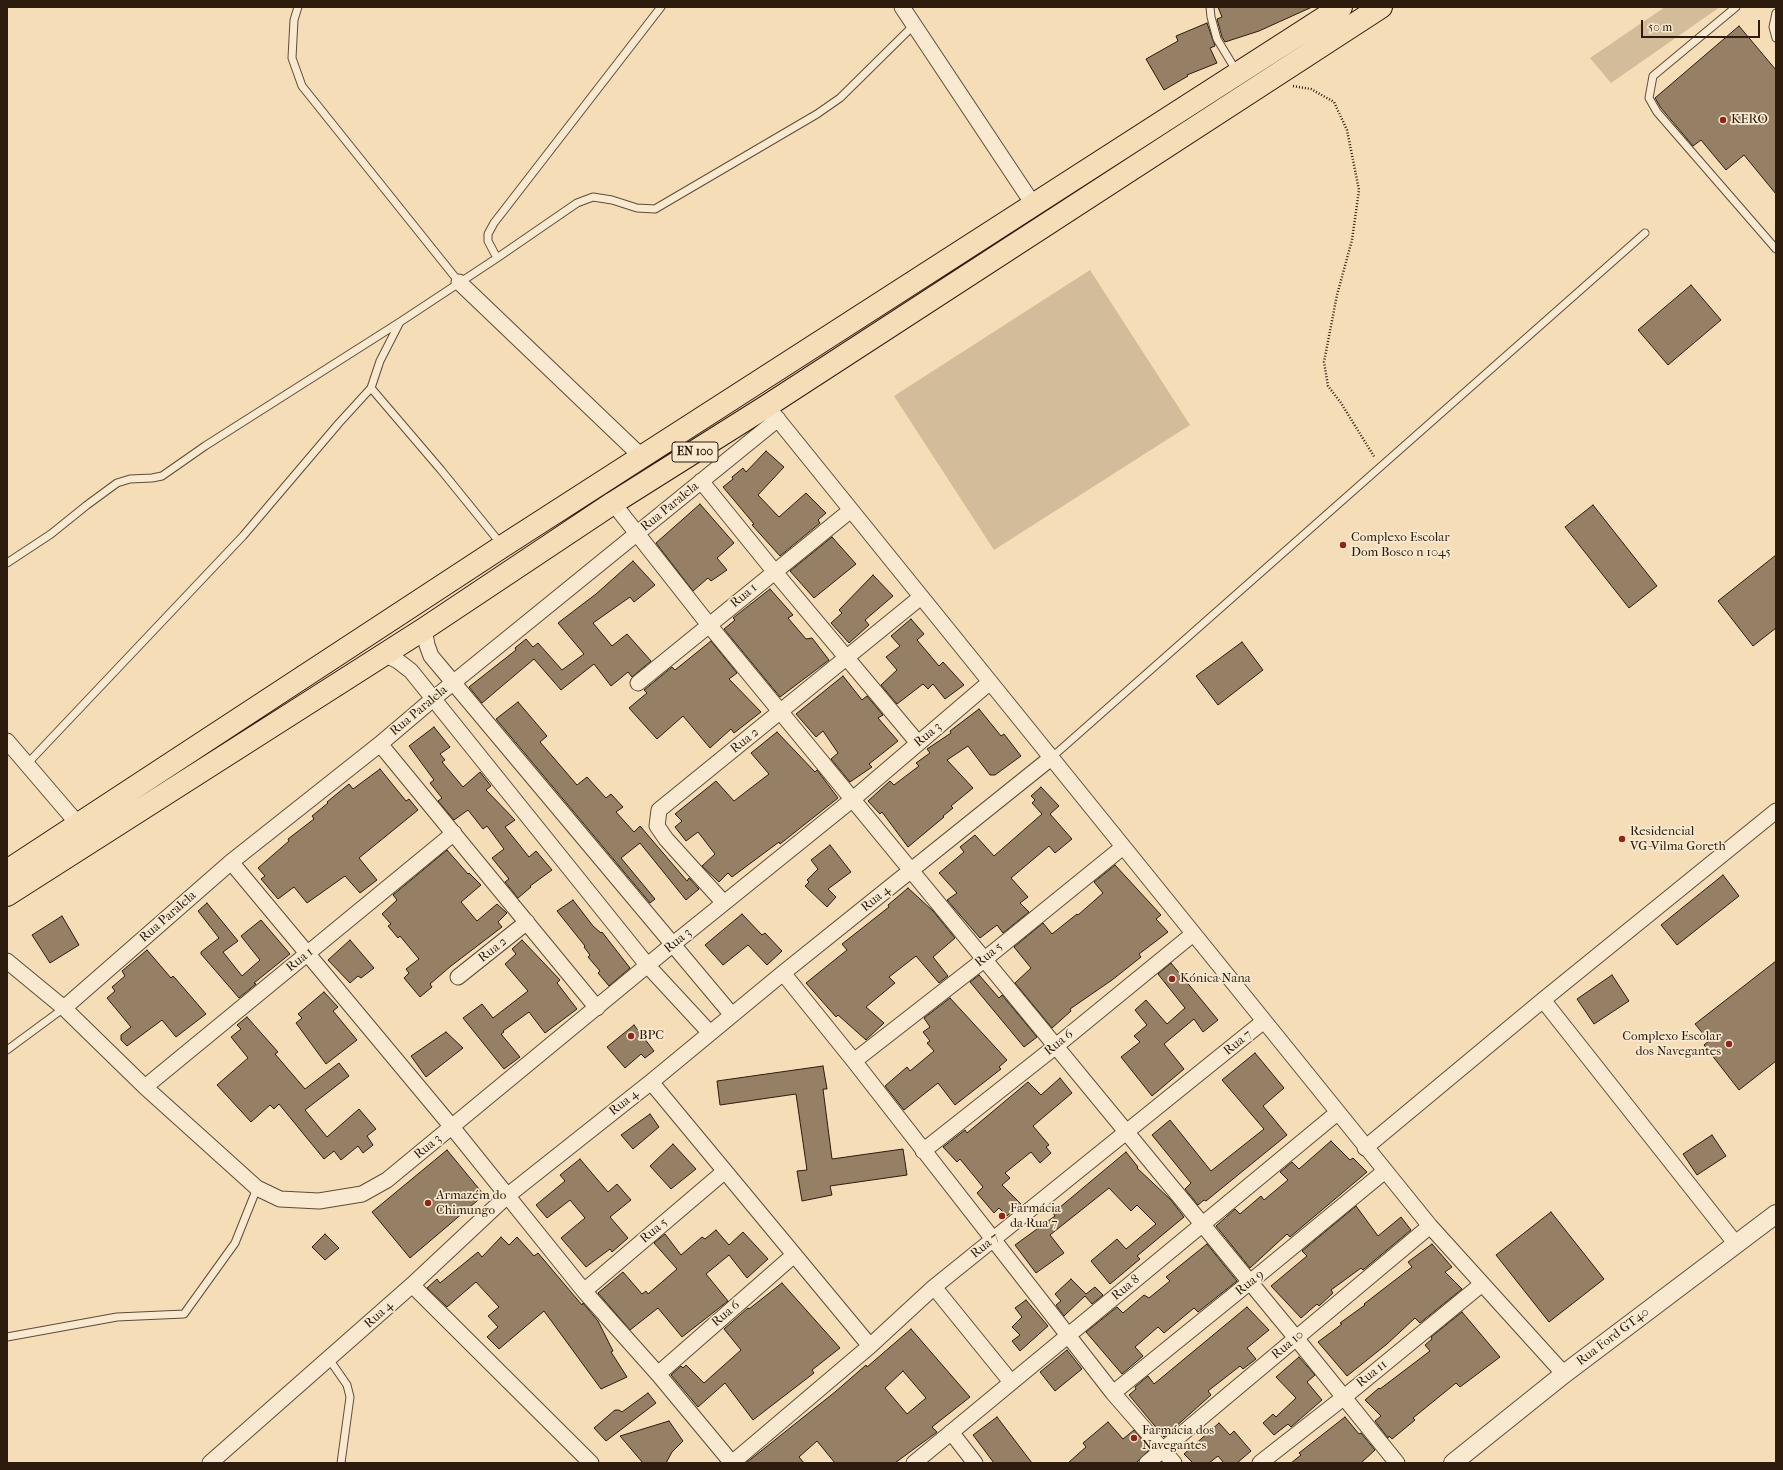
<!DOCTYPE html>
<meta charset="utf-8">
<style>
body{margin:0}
#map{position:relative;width:1783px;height:1470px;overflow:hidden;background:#f5ddb7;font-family:"IM FELL French Canon",serif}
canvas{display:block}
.frame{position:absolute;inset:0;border:8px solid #2d1c0e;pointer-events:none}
.scale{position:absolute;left:1641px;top:20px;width:119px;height:18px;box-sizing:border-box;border:2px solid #2d1c0e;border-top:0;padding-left:5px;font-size:12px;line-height:14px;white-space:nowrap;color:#2d1c0e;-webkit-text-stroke:3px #f8e9d0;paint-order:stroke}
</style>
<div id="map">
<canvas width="1783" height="1470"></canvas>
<div class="frame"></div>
<div class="scale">50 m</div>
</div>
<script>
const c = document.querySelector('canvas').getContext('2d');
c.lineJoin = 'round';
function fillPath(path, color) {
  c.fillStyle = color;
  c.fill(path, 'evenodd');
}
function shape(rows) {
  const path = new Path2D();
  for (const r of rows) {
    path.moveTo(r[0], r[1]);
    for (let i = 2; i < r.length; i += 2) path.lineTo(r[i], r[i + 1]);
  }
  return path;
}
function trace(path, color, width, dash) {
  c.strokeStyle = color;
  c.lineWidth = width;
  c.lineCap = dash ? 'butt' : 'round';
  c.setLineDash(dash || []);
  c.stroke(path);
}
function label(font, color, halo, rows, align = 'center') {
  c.font = font + ' "IM FELL French Canon",serif';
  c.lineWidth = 3.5;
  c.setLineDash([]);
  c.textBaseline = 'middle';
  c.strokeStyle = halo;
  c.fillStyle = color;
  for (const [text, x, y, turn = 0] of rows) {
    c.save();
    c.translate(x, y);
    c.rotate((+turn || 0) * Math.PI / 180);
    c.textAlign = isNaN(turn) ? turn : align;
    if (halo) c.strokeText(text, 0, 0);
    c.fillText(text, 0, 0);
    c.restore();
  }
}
fillPath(shape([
 [1665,7,1720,7,1611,83,1590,58],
 [1090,270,1190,425,994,550,894,396]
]), '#d3bc9a');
const building = shape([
 [1218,7,1312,7,1259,31,1225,42,1222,37,1217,19,1222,17,1218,7],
 [1207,23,1215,46,1210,48,1217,63,1187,75,1188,76,1164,90,1146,59,1178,41,1176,36,1207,23],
 [1739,26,1776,70,1776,194,1744,155,1726,170,1701,140,1693,146,1661,108,1655,98,1739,26],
 [1691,285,1721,320,1668,365,1638,330,1691,285],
 [766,451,784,467,758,495,779,517,806,493,826,513,818,520,820,523,780,556,752,525,754,524,723,487,733,479,732,477,743,468,746,472,766,451],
 [700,504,734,543,717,558,727,570,711,581,708,578,693,591,656,543,700,504],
 [1593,505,1657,586,1629,608,1565,527,1593,505],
 [832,537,856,564,814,598,790,571,832,537],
 [1776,555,1776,628,1753,646,1718,601,1776,555],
 [633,561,655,585,634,602,630,597,593,623,612,646,627,634,651,661,632,677,628,672,611,686,594,664,561,690,534,659,482,703,469,687,516,650,515,648,526,639,533,647,538,643,562,670,584,654,558,623,596,594,633,561],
 [873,575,893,596,865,620,869,625,849,643,831,623,842,613,839,610,873,575],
 [770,589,793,615,788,618,806,639,812,638,829,660,780,697,724,629,735,620,733,618,770,589],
 [911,619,924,634,917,640,939,666,943,662,964,685,945,699,933,684,928,689,923,684,897,704,881,685,897,670,886,657,900,646,891,636,911,619],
 [711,641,737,673,729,679,761,712,734,733,731,729,710,748,683,716,657,739,629,708,647,693,644,690,672,667,675,670,711,641],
 [1242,642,1263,670,1218,705,1196,676,1242,642],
 [843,676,862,700,867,696,883,715,878,718,898,741,869,764,872,767,850,782,831,759,838,753,823,731,816,737,796,714,843,676],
 [518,702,547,736,540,742,577,785,587,777,606,798,611,794,623,807,616,812,634,832,640,826,687,881,689,878,699,889,686,900,640,843,621,858,655,899,650,903,496,719,518,702],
 [979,709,1001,736,1004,734,1021,756,995,775,990,775,968,746,947,760,973,788,951,806,953,808,943,816,944,817,908,847,882,812,880,814,868,801,890,781,894,785,919,766,916,763,930,753,927,749,951,733,950,731,979,709],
 [434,727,450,747,440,754,445,760,442,762,463,787,480,772,491,786,486,790,515,820,505,827,529,857,536,851,552,870,530,886,531,887,518,898,505,882,509,879,492,858,504,849,487,826,483,829,468,810,454,820,438,801,442,798,430,783,434,780,409,746,434,727],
 [777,732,815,772,817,770,838,798,780,844,779,842,732,877,728,873,719,882,702,866,715,854,698,832,686,841,675,827,682,821,675,814,716,781,734,801,769,774,751,753,777,732],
 [380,769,406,801,409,799,418,810,359,858,377,880,360,893,345,876,307,903,294,887,278,899,261,879,265,876,258,868,289,841,288,839,314,819,312,816,328,803,327,802,349,784,353,789,380,769],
 [1041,787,1059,806,1050,814,1072,839,1055,853,1049,846,1011,878,1028,897,1020,903,1029,912,1003,933,997,925,980,938,947,900,957,893,939,873,964,852,960,847,975,835,994,856,1042,814,1032,803,1035,800,1031,796,1041,787],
 [830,845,851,872,828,889,836,897,827,907,805,886,809,882,807,880,818,869,811,860,830,845],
 [447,850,468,874,469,873,481,885,461,902,477,921,497,904,507,913,498,922,502,927,451,966,430,984,432,987,420,997,404,978,409,973,406,969,419,959,400,936,398,938,388,926,391,924,382,914,397,900,393,895,447,850],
 [1115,865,1161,915,1156,919,1168,932,1139,954,1141,957,1112,980,1070,1009,1071,1011,1052,1028,1015,983,1031,968,1014,947,1043,923,1052,934,1077,914,1078,915,1103,893,1094,882,1115,865],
 [1723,875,1739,896,1677,945,1661,925,1723,875],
 [908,888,933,911,955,938,933,957,948,976,939,983,916,956,889,977,895,983,866,1007,884,1023,866,1040,838,1015,836,1017,806,983,847,950,842,944,889,907,888,905,908,888],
 [573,900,593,926,601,933,602,932,630,968,609,986,598,973,600,971,588,957,590,955,584,947,585,946,557,911,573,900],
 [207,903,238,941,223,952,242,976,260,960,241,936,261,920,290,954,254,983,256,984,239,998,201,954,201,952,219,938,198,911,207,903],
 [742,914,762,935,765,933,782,951,767,965,748,945,723,965,705,945,742,914],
 [62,916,79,945,50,963,32,935,62,916],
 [350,940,374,968,361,978,358,976,350,983,328,960,350,940],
 [522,940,560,980,557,983,577,1009,545,1033,529,1012,503,1031,504,1032,501,1034,520,1057,504,1069,463,1018,482,1004,493,1018,528,991,505,964,516,954,512,949,522,940],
 [147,950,171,978,173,976,175,978,206,1014,176,1037,162,1020,127,1046,121,1040,121,1035,131,1027,107,998,115,991,112,987,125,976,122,971,147,950],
 [1776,961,1776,1061,1739,1090,1704,1045,1709,1041,1695,1024,1776,961],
 [1171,963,1218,1020,1203,1032,1194,1019,1164,1044,1184,1069,1152,1096,1121,1057,1140,1042,1134,1036,1147,1025,1135,1010,1146,1000,1167,1024,1185,1008,1158,974,1171,963],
 [979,975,999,998,1002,995,1037,1037,1024,1047,970,982,979,975],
 [1612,975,1629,1001,1594,1024,1577,999,1612,975],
 [324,992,338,1007,333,1011,357,1040,326,1064,296,1023,302,1018,298,1014,324,992],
 [950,998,1007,1060,999,1067,1001,1069,955,1105,938,1083,904,1110,885,1086,907,1067,910,1071,934,1051,927,1043,930,1041,923,1032,930,1027,924,1018,950,998],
 [247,1017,278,1052,275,1054,305,1089,339,1063,349,1076,305,1110,327,1137,359,1109,376,1129,367,1136,373,1145,363,1153,358,1146,341,1160,334,1151,324,1159,279,1104,274,1109,270,1105,251,1122,217,1085,248,1058,231,1037,241,1029,237,1025,247,1017],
 [634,1025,654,1051,645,1058,641,1054,625,1068,607,1047,634,1025],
 [446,1032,463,1048,426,1077,411,1056,446,1032],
 [1255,1053,1284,1088,1263,1106,1287,1135,1206,1201,1204,1200,1198,1205,1185,1189,1191,1183,1152,1135,1170,1120,1211,1171,1264,1129,1222,1080,1255,1053],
 [823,1066,827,1089,823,1089,832,1159,903,1149,907,1175,830,1186,832,1195,802,1201,797,1171,807,1170,796,1094,720,1105,717,1081,823,1066],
 [1060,1078,1072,1093,1033,1126,1049,1145,1046,1147,1051,1153,1040,1163,1031,1152,1005,1173,1010,1178,1002,1185,1021,1204,1007,1216,999,1208,994,1213,977,1193,983,1187,960,1159,957,1162,943,1147,965,1130,967,1133,1028,1082,1041,1095,1060,1078],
 [650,1114,659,1127,633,1149,621,1135,650,1114],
 [1712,1135,1726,1156,1697,1175,1683,1154,1712,1135],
 [1331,1141,1350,1160,1353,1158,1367,1172,1290,1237,1287,1234,1250,1268,1216,1226,1235,1209,1240,1214,1261,1196,1264,1200,1288,1180,1280,1172,1285,1168,1292,1162,1299,1169,1331,1141],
 [673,1144,696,1169,671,1189,650,1166,673,1144],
 [447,1150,484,1195,410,1258,372,1212,447,1150],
 [1126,1152,1138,1167,1137,1168,1171,1200,1184,1217,1137,1256,1140,1259,1110,1284,1091,1261,1117,1239,1126,1249,1156,1224,1137,1205,1131,1211,1109,1188,1050,1235,1064,1253,1036,1273,1015,1245,1055,1216,1053,1213,1126,1152],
 [580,1159,608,1192,617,1184,631,1200,610,1217,628,1238,612,1252,610,1249,586,1267,561,1238,585,1218,570,1200,547,1218,536,1205,565,1181,560,1175,580,1159],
 [1356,1206,1378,1236,1401,1217,1411,1230,1363,1270,1361,1268,1331,1290,1333,1293,1319,1306,1317,1304,1301,1318,1271,1286,1307,1256,1302,1251,1356,1206],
 [1551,1212,1604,1279,1549,1322,1496,1255,1551,1212],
 [716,1230,729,1245,743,1232,768,1259,747,1278,729,1255,706,1274,728,1301,682,1337,658,1308,630,1330,598,1293,623,1272,642,1294,646,1291,648,1294,677,1269,654,1243,665,1234,681,1255,702,1237,705,1239,716,1230],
 [325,1234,339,1248,325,1260,312,1247,325,1234],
 [501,1237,509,1245,517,1237,534,1256,538,1253,582,1305,583,1303,598,1321,613,1351,611,1352,627,1377,601,1389,544,1311,499,1349,487,1337,498,1327,488,1316,499,1307,476,1282,447,1307,427,1288,437,1279,440,1283,478,1252,482,1257,501,1237],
 [1207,1244,1237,1281,1198,1312,1194,1308,1164,1333,1158,1327,1135,1347,1143,1356,1122,1374,1086,1332,1117,1307,1123,1313,1144,1295,1149,1298,1170,1281,1166,1277,1207,1244],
 [1432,1244,1452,1267,1445,1272,1462,1289,1420,1323,1415,1318,1387,1344,1347,1376,1318,1342,1342,1324,1340,1323,1365,1305,1364,1304,1412,1267,1408,1262,1432,1244],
 [1071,1279,1086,1294,1095,1287,1103,1295,1092,1304,1085,1296,1064,1316,1056,1305,1061,1301,1055,1294,1071,1279],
 [782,1283,840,1348,812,1370,814,1373,753,1420,725,1383,698,1407,671,1375,681,1366,683,1368,686,1365,704,1383,741,1350,724,1329,748,1308,749,1309,782,1283],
 [1026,1300,1048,1326,1020,1351,1012,1341,1020,1335,1012,1327,1022,1317,1015,1308,1026,1300],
 [1247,1307,1269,1330,1247,1348,1256,1359,1243,1369,1240,1366,1208,1391,1211,1395,1164,1437,1129,1395,1136,1389,1135,1387,1148,1376,1154,1384,1247,1307],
 [1462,1312,1500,1357,1460,1387,1456,1383,1413,1418,1415,1420,1392,1439,1389,1436,1388,1438,1375,1421,1381,1416,1365,1400,1379,1388,1380,1389,1430,1351,1425,1345,1432,1339,1431,1337,1462,1312],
 [911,1329,970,1397,932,1427,937,1432,895,1463,835,1463,817,1441,799,1457,804,1463,746,1463,835,1392,866,1365,867,1367,911,1329],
 [903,1371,926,1398,907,1414,885,1388,903,1371],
 [1067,1350,1082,1369,1055,1391,1040,1372,1067,1350],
 [1299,1357,1315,1375,1307,1382,1322,1400,1291,1427,1288,1424,1274,1435,1263,1423,1273,1414,1276,1417,1296,1398,1276,1377,1299,1357],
 [648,1393,656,1403,606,1441,594,1428,615,1410,619,1410,622,1412,648,1393],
 [997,1417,1032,1463,994,1463,973,1435,997,1417],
 [1345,1417,1359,1434,1361,1433,1375,1450,1361,1463,1291,1463,1301,1455,1299,1453,1345,1417],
 [669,1421,683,1441,672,1452,666,1463,643,1463,620,1436,669,1421],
 [1108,1422,1123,1439,1134,1430,1150,1449,1136,1463,1068,1463,1086,1447,1083,1443,1108,1422],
 [1219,1423,1230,1435,1234,1431,1251,1451,1237,1463,1224,1463,1218,1456,1209,1463,1193,1463,1184,1454,1219,1423]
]);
fillPath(building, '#958066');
trace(building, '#2d1c0e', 1);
const service = shape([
 [298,7,294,20,292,58,302,86,459,282],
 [1210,7,1211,17,1217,39,1237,72],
 [1736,7,1653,76,1649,98,1657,112,1776,249],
 [1776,13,1773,27,1776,38],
 [497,258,488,241,488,234,494,223,661,7],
 [371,388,441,470,501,544],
 [7,563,51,534,87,505,117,483,130,479,152,478,162,476,205,446,400,322,497,258,577,203,593,197,612,200,637,208,655,209,817,114,840,98,914,25],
 [1051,758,1645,233],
 [27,764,243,536,339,423,371,388,380,361,400,322],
 [7,1050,64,1008],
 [7,1337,117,1317,184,1314,235,1243,257,1188],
 [329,1359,347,1385,350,1397,341,1463]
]);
const minor = shape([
 [902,7,1033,204],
 [459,282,642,457],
 [767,406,1430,1226,1564,1374],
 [701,481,774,571,918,743],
 [613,503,709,625,1296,1338,1397,1463],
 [424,629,427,645,431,656,732,1015],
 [384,654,398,661,411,671,648,966,710,1033],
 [638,683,851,510],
 [7,741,78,824],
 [380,744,597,1008],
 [231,862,452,1127,584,1291,658,1374,732,1463],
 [724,903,666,839,657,826,659,810,921,597],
 [7,961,64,1008,145,1087,257,1188,280,1199,319,1201,362,1194,387,1180,672,945,853,799,990,682],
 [783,973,854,1061,1113,1393,1174,1463],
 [458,977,527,922],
 [1543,1000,1736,1244],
 [64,1008,231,862,380,744,433,699,778,419],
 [854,1061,985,959,1123,847],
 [651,1082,870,1346],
 [145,1087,454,833],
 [1365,1148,1543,1000,1776,811],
 [923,1151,1056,1046,1193,934],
 [412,1285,591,1463],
 [934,1287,1011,1382],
 [584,1291,725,1171],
 [658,1374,794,1255],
 [1113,1393,1250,1282,1385,1171],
 [951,1432,975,1463],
 [210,1463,412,1285,507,1196,651,1082,783,973,1051,758],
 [732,1463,870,1346,934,1287,1264,1021],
 [914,1463,1337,1113],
 [1147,1463,1430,1226],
 [1260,1463,1343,1398,1482,1284]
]);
const tertiary = shape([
 [1453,1463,1564,1374,1776,1214]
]);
const primary = shape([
 [7,871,503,546,1341,7],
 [7,895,424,629,613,503,767,406,1381,7]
]);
trace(service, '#5f4c38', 9);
trace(minor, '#5f4c38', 17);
trace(tertiary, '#5f4c38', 20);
trace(primary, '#2d1c0e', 24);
trace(shape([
 [1293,86,1311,89,1334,102,1347,130,1359,190,1352,240,1337,295,1324,362,1328,386,1341,403,1375,458]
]), '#2d1c0e', 2.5, [1, 2]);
trace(service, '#f8e9d0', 7);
trace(minor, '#f8e9d0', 15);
trace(tertiary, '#f8e9d0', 18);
trace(primary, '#f5ddb7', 22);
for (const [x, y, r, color] of [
 [1723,120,4,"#8f2418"],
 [1343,545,4,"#8f2418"],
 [1622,839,4,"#8f2418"],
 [1172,979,4,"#8f2418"],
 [631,1036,4,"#8f2418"],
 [1729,1044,4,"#8f2418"],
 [428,1203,4,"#8f2418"],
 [1002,1216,4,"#8f2418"],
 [1134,1438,4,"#8f2418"]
]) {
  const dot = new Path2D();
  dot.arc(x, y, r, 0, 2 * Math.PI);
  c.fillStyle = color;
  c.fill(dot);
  trace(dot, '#f8e9d0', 1.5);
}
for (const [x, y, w] of [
 [695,452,46]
]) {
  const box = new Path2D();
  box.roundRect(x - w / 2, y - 10, w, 20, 3);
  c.fillStyle = '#f8e9d0';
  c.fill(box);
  trace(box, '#2d1c0e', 1);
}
label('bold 12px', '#2d1c0e', null, [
 ["EN 100",695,452]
]);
label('13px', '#2d1c0e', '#f8e9d0', [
 ["KERO",1731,120],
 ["Complexo Escolar",1351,538],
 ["Dom Bosco n 1045",1351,553],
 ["Residencial",1630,832],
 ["VG-Vilma Goreth",1630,847],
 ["Kónica Nana",1180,979],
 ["BPC",639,1036],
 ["Complexo Escolar",1721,1037,"right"],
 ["dos Navegantes",1721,1052,"right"],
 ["Armazém do",436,1196],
 ["Chimungo",436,1211],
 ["Farmácia",1010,1209],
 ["da Rua 7",1010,1224],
 ["Farmácia dos",1142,1431],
 ["Navegantes",1142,1446]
], 'left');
label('13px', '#2d1c0e', '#f8e9d0', [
 ["Rua Paralela",670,507,-39],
 ["Rua 1",744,596,-40],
 ["Rua Paralela",419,711,-40],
 ["Rua 3",928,735,-40],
 ["Rua 2",745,741,-39],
 ["Rua 4",876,899,-39],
 ["Rua Paralela",168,917,-41],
 ["Rua 3",678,941,-40],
 ["Rua 2",493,950,-38],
 ["Rua 5",989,955,-39],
 ["Rua 1",300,960,-39],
 ["Rua 6",1059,1043,-39],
 ["Rua 7",1238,1043,-39],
 ["Rua 4",624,1103,-38],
 ["Rua 3",428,1147,-40],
 ["Rua 5",654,1231,-40],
 ["Rua 7",985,1246,-39],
 ["Rua 9",1250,1283,-39],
 ["Rua 8",1126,1288,-40],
 ["Rua 6",726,1314,-41],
 ["Rua 4",379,1315,-42],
 ["Rua Ford GT40",1613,1337,-37],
 ["Rua 10",1288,1345,-40],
 ["Rua 11",1372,1374,-39]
]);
</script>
